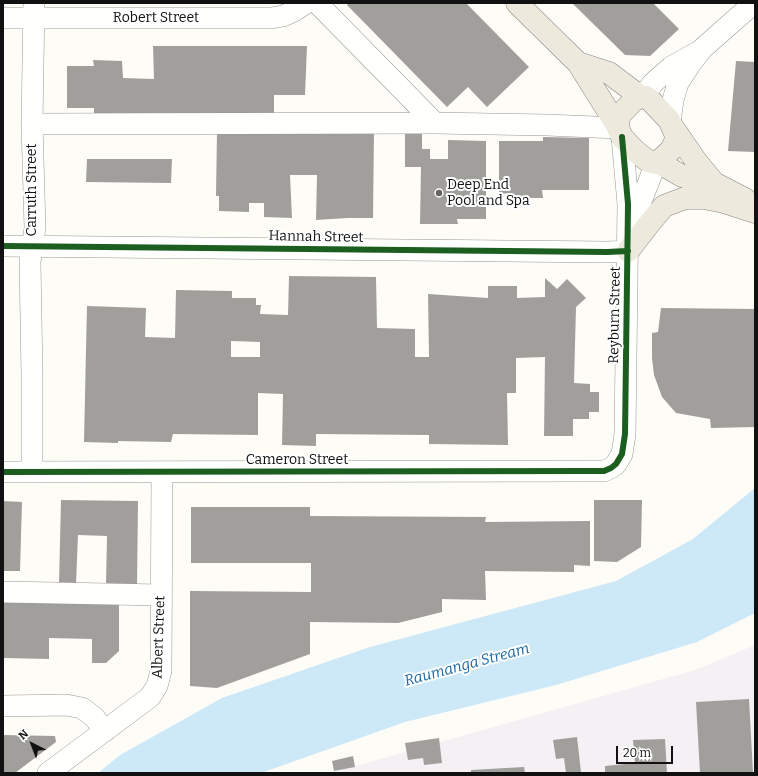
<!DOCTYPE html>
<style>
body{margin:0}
#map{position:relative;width:758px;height:776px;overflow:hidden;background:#fdfcf7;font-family:Bitter,serif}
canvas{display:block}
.frame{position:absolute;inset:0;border:4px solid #111;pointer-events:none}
.north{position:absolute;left:12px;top:724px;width:40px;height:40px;-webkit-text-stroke:3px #fff;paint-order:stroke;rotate:318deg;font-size:11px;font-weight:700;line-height:16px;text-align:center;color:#111}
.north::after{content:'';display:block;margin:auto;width:14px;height:18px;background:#111;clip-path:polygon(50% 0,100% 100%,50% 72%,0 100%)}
.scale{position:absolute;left:616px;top:746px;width:57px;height:18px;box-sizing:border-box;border:2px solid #111;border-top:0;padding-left:5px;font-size:12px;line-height:14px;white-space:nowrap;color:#111;-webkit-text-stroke:3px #fff;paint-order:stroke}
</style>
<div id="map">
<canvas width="758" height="776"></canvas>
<div class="frame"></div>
<div class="north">N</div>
<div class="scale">20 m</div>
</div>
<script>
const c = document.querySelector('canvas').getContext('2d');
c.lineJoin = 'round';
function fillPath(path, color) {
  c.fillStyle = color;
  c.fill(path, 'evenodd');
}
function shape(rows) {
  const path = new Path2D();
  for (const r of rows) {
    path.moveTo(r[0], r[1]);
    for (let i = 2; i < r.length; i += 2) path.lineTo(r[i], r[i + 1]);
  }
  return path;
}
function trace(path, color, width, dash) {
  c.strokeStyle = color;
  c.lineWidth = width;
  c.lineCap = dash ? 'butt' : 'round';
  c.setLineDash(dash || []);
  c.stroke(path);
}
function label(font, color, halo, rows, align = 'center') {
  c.font = font + ' Bitter,serif';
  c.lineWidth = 4;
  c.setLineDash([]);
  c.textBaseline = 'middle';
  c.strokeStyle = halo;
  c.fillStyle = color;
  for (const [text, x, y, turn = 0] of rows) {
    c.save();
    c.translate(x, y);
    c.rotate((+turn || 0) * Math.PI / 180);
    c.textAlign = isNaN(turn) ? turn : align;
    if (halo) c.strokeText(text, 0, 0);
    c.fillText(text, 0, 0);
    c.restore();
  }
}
fillPath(shape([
 [755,645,755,773,331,773,695,670]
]), '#f5f0f3');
fillPath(shape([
 [755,488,755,613,697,642,556,685,405,722,261,773,98,773,120,755,222,698,370,647,616,581,693,539]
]), '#cde8f7');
fillPath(shape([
 [349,3,466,3,529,67,487,107,468,87,447,107,347,5],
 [572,3,653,3,679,29,650,56,625,55],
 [153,46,307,46,305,95,274,95,274,115,94,114,94,108,67,108,67,66,94,66,93,60,122,61,123,78,154,79],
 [736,61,755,62,755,152,728,151],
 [217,132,374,132,373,218,348,218,316,220,317,175,290,175,292,218,264,217,264,203,249,203,249,212,219,211,219,196,216,196],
 [405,133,422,133,422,149,430,149,430,159,448,159,448,140,486,141,486,219,457,219,458,224,420,224,421,167,405,167],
 [543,137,589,138,589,190,542,190,543,198,511,198,510,193,499,194,499,141,543,141],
 [87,159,172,159,171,183,86,182],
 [289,276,376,277,377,328,415,329,415,357,429,357,428,294,488,298,488,286,517,286,517,298,545,297,545,278,557,289,567,279,586,298,576,307,574,383,590,384,590,392,599,392,599,412,589,412,589,419,573,419,573,436,544,436,545,357,516,358,516,393,507,393,508,445,429,444,429,435,316,434,316,446,282,445,283,394,258,393,258,435,173,434,171,442,118,441,118,443,84,442,87,306,146,308,145,337,175,338,176,290,232,291,232,298,256,298,256,305,261,305,260,314,288,315],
 [231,341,260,342,260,357,231,357],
 [661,308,755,309,755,427,711,428,710,419,676,413,662,397,654,375,652,358,652,333,658,332],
 [61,500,138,501,137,586,106,585,107,536,78,535,76,584,59,584],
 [594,500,642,500,641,547,617,562,594,561],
 [3,501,22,502,20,571,3,571],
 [191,507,310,507,310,516,486,517,485,522,590,521,590,566,574,565,574,572,485,571,486,600,442,599,442,612,398,623,310,622,310,654,217,688,190,686,190,591,311,592,311,563,191,563],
 [3,599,119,600,119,651,106,663,92,663,92,639,49,638,49,659,3,658],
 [749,699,753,773,700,773,696,702],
 [3,735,55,736,56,742,15,773,3,773],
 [577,737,581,772,566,773,564,758,556,759,553,740],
 [439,738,442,763,424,765,423,758,408,760,405,743],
 [665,739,667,773,605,773,605,766,635,763,633,740],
 [353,756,355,767,334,771,332,761],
 [524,767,525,773,471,773,471,770]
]), '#a19f9c');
const minor = shape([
 [317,3,435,123],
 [3,18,271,18,283,16,294,11,306,3],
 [643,96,653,83,671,67,696,53],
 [670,122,673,100,678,83,691,63,703,48,754,3],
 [32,124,435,123,547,125,618,128],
 [635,223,640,204,656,163],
 [3,246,607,252,628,251],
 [3,472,591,471,604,471,611,468,616,464,622,454,625,434,628,204,622,137],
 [32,472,32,375,30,262,35,228,32,124,34,3],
 [3,592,161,595],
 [3,706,66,705,82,708,94,717,105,731],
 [48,773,150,697,157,686,161,671,162,472]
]);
const major = shape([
 [517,3,578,63,618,127],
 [578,63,609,73,641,97],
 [641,97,646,97,650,100,669,120,675,133,676,140,671,150,658,162,656,163,648,161,634,150,622,137,618,128,619,116,633,101,641,97],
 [672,126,696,161,714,183],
 [658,162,682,176,714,183,745,199],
 [628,251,649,224,664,206,685,198,704,198,724,202,755,212]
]);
trace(minor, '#979795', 22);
trace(major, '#858482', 23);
trace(minor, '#fffffe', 21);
trace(major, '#ede9dc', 22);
trace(shape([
 [3,246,607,252,628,251],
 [3,472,591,471,604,471,611,468,616,464,622,454,625,434,628,204,622,137]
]), '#1b5e20', 6);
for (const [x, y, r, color] of [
 [439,193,4,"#646362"]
]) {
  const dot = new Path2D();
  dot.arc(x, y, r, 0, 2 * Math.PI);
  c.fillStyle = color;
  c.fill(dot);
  trace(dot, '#fff', 1.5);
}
label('14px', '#111', '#fff', [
 ["Robert Street",156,18],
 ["Carruth Street",32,190,-90],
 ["Hannah Street",316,237,1],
 ["Reyburn Street",615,315,-89],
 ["Cameron Street",297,460],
 ["Albert Street",159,637,-88]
]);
label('14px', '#111', '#fff', [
 ["Deep End",447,185],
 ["Pool and Spa",447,201]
], 'left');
label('italic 15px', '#1768a6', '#fff', [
 ["Raumanga Stream",467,665,-15]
]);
</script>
